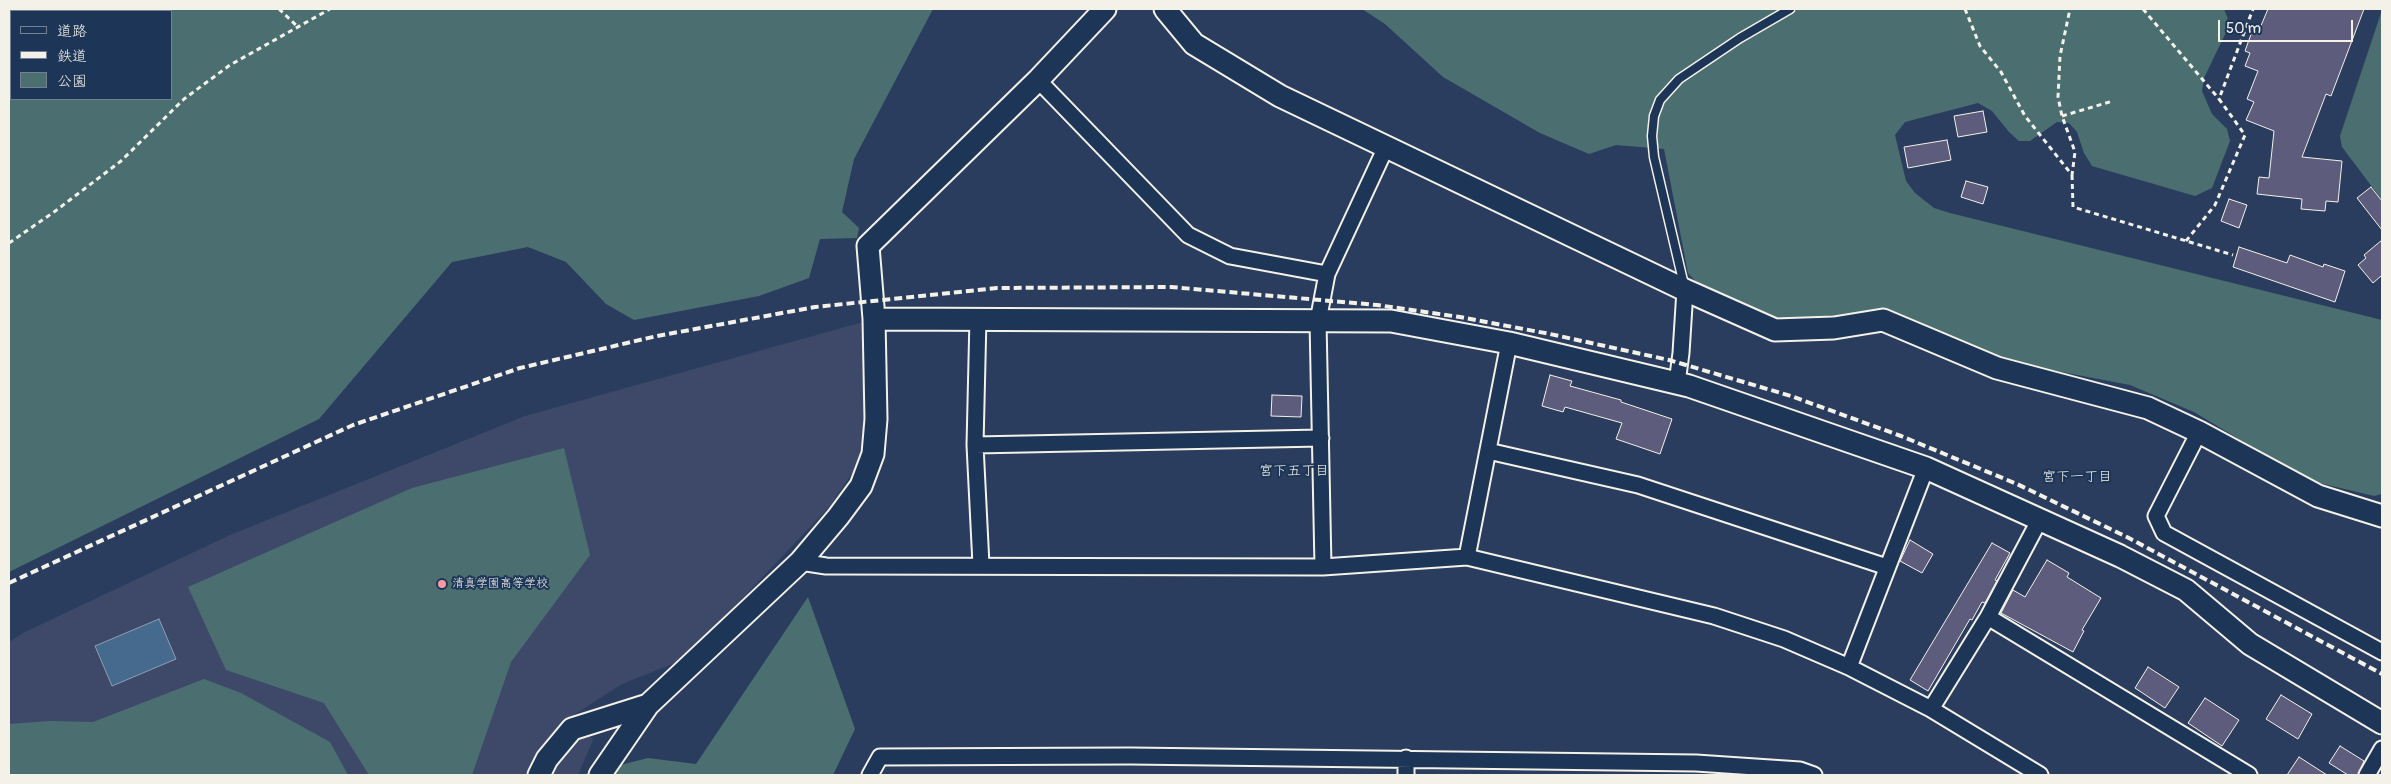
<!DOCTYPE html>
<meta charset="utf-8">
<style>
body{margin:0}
#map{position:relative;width:2391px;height:784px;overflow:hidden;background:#2a3d5e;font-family:Pangolin,"Klee One",sans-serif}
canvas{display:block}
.frame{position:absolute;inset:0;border:10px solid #f4f1e8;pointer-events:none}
.legend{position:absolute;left:10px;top:10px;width:162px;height:90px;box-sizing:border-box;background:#1d3557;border:1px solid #738091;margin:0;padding:6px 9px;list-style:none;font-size:15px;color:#f4f1e8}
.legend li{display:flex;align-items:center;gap:10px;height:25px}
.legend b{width:25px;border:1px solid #738091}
.scale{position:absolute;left:2218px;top:20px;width:135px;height:22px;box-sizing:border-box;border:2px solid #f4f1e8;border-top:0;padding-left:6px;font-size:15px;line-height:18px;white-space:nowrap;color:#f4f1e8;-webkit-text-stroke:4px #1d3557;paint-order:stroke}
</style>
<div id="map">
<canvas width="2391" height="784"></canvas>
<div class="frame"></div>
<ul class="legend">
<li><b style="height:6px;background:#1d3557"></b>道路</li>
<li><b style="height:6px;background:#f4f1e8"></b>鉄道</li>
<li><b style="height:14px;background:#4b6f71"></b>公園</li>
</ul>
<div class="scale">50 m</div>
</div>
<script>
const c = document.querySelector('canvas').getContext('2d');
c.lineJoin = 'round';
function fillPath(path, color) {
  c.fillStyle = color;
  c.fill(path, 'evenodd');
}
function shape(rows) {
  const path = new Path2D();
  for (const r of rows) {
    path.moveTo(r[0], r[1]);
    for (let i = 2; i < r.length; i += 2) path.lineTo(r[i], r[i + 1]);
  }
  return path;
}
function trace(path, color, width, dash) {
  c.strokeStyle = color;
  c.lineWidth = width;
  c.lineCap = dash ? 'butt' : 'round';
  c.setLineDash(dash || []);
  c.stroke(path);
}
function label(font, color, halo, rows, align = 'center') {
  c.font = font + ' Pangolin,"Klee One",sans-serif';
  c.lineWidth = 4;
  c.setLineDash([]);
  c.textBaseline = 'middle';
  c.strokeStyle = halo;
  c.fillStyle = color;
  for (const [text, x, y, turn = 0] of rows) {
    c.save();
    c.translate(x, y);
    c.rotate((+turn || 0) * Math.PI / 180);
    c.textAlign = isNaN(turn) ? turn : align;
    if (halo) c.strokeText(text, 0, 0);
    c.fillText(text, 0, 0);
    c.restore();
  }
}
fillPath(shape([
 [874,319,880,409,857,466,830,506,685,659,622,684,574,715,593,740,578,775,9,775,9,642,23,633,230,535,525,416]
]), '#3e496a');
fillPath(shape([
 [9,9,933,9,854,159,842,212,859,228,857,238,820,239,809,278,759,296,634,320,606,304,566,262,528,247,452,262,319,419,9,572],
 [171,11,171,99,11,99,11,11],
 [1362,9,2224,9,2230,24,2204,78,2202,91,2212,114,2227,129,2230,141,2212,188,2195,196,2092,166,2084,153,2077,132,2069,123,2057,122,2030,141,2019,141,2009,132,1992,111,1978,103,1905,122,1895,135,1906,181,1915,193,1934,208,1950,213,2382,320,2382,494,2374,496,2307,480,2194,412,2130,385,2020,364,1880,313,1775,321,1697,283,1688,273,1664,149,1616,145,1589,154,1540,133,1443,77,1385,24],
 [2382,10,2382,200,2342,147,2340,136],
 [564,448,590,555,511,662,472,775,369,775,324,703,226,670,188,587,412,488],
 [808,597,855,729,833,775,581,775,648,758,696,764],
 [204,679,241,693,330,742,348,775,9,775,9,724,50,721,93,722]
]), '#4b6f71');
const water = shape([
 [159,619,176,659,112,686,95,646,159,619]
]);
fillPath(water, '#466a8d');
trace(water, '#8ca0b1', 1);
const building = shape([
 [2268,9,2364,9,2331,96,2326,94,2302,157,2342,161,2338,202,2326,201,2325,211,2301,209,2302,199,2257,194,2259,177,2269,178,2274,131,2246,120,2254,102,2247,99,2258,71,2245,66,2250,53,2245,51,2254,26,2260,28,2268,9],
 [1983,111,1987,132,1958,137,1954,116,1983,111],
 [1947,140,1951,160,1908,168,1904,147,1947,140],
 [1966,181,1988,187,1983,204,1961,197,1966,181],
 [2371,187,2382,201,2382,230,2357,198,2371,187],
 [2229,199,2247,205,2239,228,2221,221,2229,199],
 [2382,240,2382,278,2381,276,2373,283,2358,265,2366,258,2364,255,2382,240],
 [2239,247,2287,263,2290,255,2323,267,2324,264,2345,271,2335,302,2233,267,2239,247],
 [1550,375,1572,381,1570,386,1621,400,1621,402,1672,419,1660,454,1616,439,1622,423,1565,407,1563,412,1542,406,1550,375],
 [1272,395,1302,396,1301,417,1271,416,1272,395],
 [1910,540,1933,554,1922,573,1900,561,1910,540],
 [1992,543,2010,553,1995,580,1997,581,1985,603,1982,602,1972,620,1970,619,1928,691,1910,680,1992,543],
 [2047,560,2069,573,2067,577,2101,598,2082,630,2084,631,2073,652,2001,613,2013,590,2025,597,2047,560],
 [2148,667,2179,687,2165,708,2135,688,2148,667],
 [2281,695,2312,714,2298,739,2266,719,2281,695],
 [2205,698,2239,720,2222,746,2188,723,2205,698],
 [2340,746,2364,761,2358,775,2348,775,2329,763,2340,746],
 [2299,757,2327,775,2287,775,2299,757]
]);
fillPath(building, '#5e5c7c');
trace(building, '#f4f1e8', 1);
const lane = shape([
 [1684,285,1654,157,1652,136,1654,116,1660,100,1679,79,1740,38,1790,9]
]);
const street = shape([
 [1038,80,1188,235,1230,256,1327,274],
 [978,318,975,445,981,565],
 [1677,383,1681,353,1685,290],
 [2199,432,2156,516,2164,533,2382,652],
 [975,445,1321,438],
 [1488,451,1638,485,1887,567],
 [1467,557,1509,343],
 [800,562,826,566,1323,567,1467,557,1714,616,1784,639,1849,667,1931,709,2040,775],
 [1323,567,1318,321,1327,274,1386,147],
 [1988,617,2249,775],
 [1849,667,1926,468],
 [1931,709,1988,617,2040,519],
 [1406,758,1406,775],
 [870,775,880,757,1130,756,1696,763,1800,770,1814,775],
 [2367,775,2382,749]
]);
const secondary = shape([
 [1165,9,1194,44,1280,96,1685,290,1775,330,1834,328,1883,320,1997,368,2148,408,2199,432,2318,496,2382,516],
 [874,319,1391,321,1509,343,1689,386,1926,468,2120,556,2186,590,2250,644,2382,723],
 [539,775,547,759,572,729,648,705],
 [600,775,648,705,800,562,838,517,861,486,873,454,876,419,874,319,868,246,1038,80,1105,9]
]);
trace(lane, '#f4f1e8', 11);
trace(street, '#f4f1e8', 19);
trace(secondary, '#f4f1e8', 25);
trace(shape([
 [279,9,298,27],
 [1965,9,1980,46,2001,72,2025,116,2072,175,2075,152,2062,116,2058,97,2060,56,2070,9],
 [2143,9,2219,99],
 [2062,116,2113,101],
 [2072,175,2073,207,2233,255],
 [2186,241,2215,205,2245,135,2219,99,2253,9],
 [9,243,54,212,121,161,184,99,230,65,330,9]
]), '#f4f1e8', 3, [5, 4]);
trace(lane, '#1d3557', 8);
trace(street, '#1d3557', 15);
trace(secondary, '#1d3557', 21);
trace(shape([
 [9,583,353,425,520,368,657,336,815,307,997,288,1171,287,1377,305,1460,317,1550,334,1669,360,1791,396,1901,436,2017,484,2127,537,2382,674]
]), '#f4f1e8', 4, [8, 4]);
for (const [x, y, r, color] of [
 [442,584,5,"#ff9aa2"]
]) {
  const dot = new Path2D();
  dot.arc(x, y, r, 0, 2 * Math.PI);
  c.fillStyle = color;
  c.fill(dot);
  trace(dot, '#1d3557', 2);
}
label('12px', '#f4f1e8', '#1d3557', [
 ["清真学園高等学校",452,584]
], 'left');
label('14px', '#f4f1e8', '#1d3557', [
 ["宮下五丁目",1294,471],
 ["宮下一丁目",2077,477]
]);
</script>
